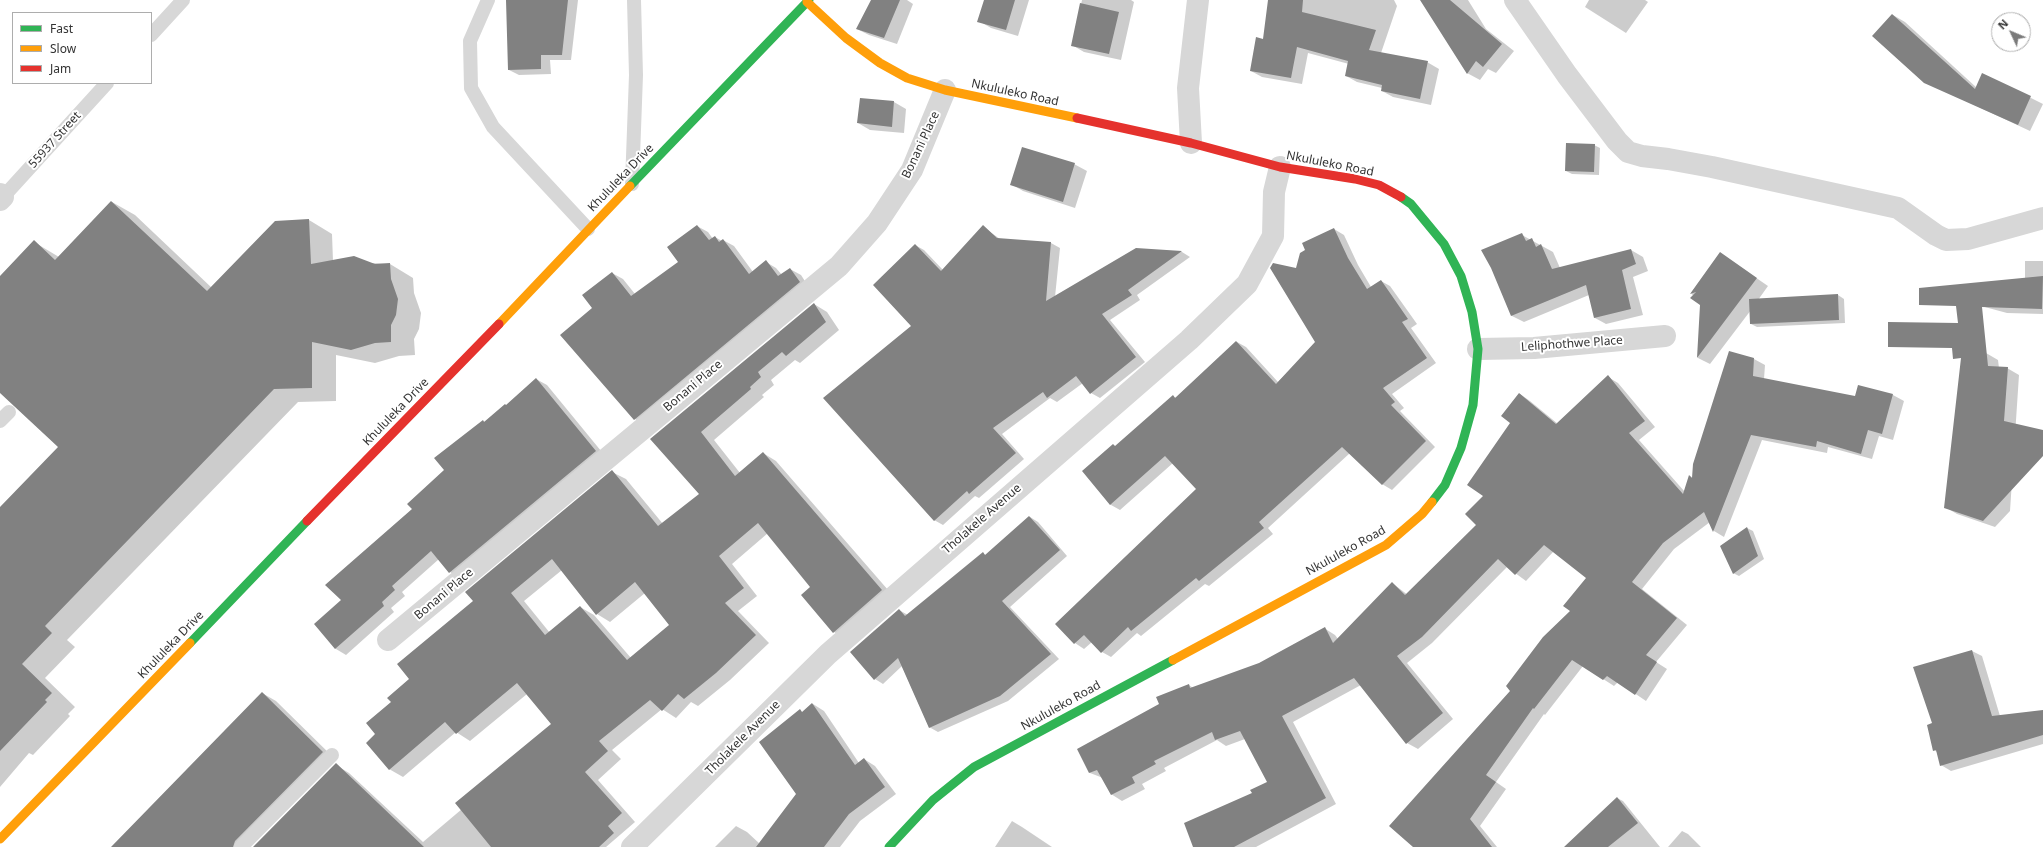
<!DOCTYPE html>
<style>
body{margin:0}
#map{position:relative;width:2043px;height:847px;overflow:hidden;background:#fff;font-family:"Noto Sans",sans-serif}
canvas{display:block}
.legend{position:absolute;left:12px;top:12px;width:140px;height:72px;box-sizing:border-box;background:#fff;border:1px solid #adadad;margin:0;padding:5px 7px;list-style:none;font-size:12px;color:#333}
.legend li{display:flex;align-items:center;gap:8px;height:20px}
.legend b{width:20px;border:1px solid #adadad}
.north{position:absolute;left:1991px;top:12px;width:40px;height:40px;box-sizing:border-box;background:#fff;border:1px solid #adadad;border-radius:50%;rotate:314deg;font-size:11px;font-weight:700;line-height:16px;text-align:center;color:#333}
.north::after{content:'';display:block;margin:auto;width:14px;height:18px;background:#7a7a7a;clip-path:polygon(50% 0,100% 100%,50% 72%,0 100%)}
</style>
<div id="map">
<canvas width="2043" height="847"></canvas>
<ul class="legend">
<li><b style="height:5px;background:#30b455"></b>Fast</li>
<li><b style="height:5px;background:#ff9f0a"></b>Slow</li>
<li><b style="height:5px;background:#e5322d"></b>Jam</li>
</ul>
<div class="north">N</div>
</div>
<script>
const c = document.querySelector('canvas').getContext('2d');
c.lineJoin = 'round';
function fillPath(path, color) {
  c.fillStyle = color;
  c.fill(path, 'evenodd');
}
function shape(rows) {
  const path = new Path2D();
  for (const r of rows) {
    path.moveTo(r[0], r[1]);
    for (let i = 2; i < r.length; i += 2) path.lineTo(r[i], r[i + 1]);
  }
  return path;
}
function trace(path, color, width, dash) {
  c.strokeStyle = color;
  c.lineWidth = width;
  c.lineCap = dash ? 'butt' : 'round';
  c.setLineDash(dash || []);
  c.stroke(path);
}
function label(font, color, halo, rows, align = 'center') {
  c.font = font + ' "Noto Sans",sans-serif';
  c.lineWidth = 4;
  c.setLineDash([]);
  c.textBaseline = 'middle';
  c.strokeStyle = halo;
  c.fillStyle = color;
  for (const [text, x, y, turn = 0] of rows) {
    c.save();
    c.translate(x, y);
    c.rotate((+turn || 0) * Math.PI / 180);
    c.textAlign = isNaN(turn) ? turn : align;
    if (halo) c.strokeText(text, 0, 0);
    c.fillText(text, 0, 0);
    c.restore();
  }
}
fillPath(shape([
 [537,0,578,0,571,60,550,60,551,74,519,75,509,70],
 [872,0,907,0,913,4,897,44,869,35,857,29],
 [985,0,1029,0,1018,36,991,28,979,21],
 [1082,0,1131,0,1134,2,1121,60,1084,52,1072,45],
 [1269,0,1394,0,1397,6,1381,53,1427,62,1439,69,1431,105,1393,97,1382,91,1382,88,1357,82,1346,76,1349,64,1308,53,1302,84,1262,77,1251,71,1264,40],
 [1421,0,1468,0,1486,29,1514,51,1496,73,1488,69,1480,80,1467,73],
 [1589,0,1645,0,1648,2,1626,33,1585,7],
 [1893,15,1905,22,1977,88,1983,74,2043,104,2030,131,1925,82],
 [861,99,894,102,906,109,904,133,870,130,858,123],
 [1594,145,1600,148,1599,175,1572,174,1566,171],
 [1074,164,1087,171,1075,208,1023,191,1011,184],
 [112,202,135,215,212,288,309,220,332,234,333,261,390,264,413,278,414,293,421,313,419,329,414,339,415,355,399,356,375,363,336,355,336,401,298,402,67,640,75,647,45,678,75,707,68,714,70,716,33,755,29,753,0,787,0,509,59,447,0,392,0,278,34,242,59,257],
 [697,226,708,232,713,239,715,237,722,241,723,240,734,246,753,272,766,262,776,268,782,275,790,269,801,275,810,289,645,425,635,419,594,308,612,273,623,279,635,294,680,262],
 [983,227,1000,239,1051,243,1060,248,1055,297,1137,249,1182,252,1190,257,1137,295,1140,300,1110,320,1145,362,1100,398,1091,393,1083,383,1057,402,1050,398,1002,434,1024,459,979,498,975,496,943,525,934,520,912,326,915,245,924,250,943,270],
 [1334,229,1344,235,1358,265,1371,287,1381,281,1390,286,1417,324,1411,328,1436,363,1392,394,1404,408,1400,411,1435,447,1392,490,1382,484,1350,453,1268,528,1273,534,1209,586,1205,584,1141,636,1137,633,1111,657,1102,652,1092,642,1084,649,1075,643,1197,489,1173,463,1120,510,1111,505,1083,471,1115,447,1173,396,1176,398,1237,342,1246,347,1278,382,1317,342,1297,269],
 [1522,235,1553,252,1560,268,1631,250,1643,257,1648,271,1633,277,1643,315,1606,324,1595,318,1589,295,1524,322,1512,316,1492,267],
 [1720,253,1768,286,1758,300,1838,295,1844,299,1845,323,1757,327,1751,324,1751,310,1710,364,1698,358,1701,305,1691,293],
 [2025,261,2043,261,2043,314,2007,313,1940,295,2025,278],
 [814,304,827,312,839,330,800,363,795,360,771,380,774,385,762,395,764,397,714,440,740,473,763,453,776,461,895,598,848,640,834,632,811,587,768,533,732,564,757,596,738,611,769,643,730,680,698,706,691,702,676,718,662,709,612,750,621,759,598,780,635,822,606,847,254,847,336,765,349,773,423,842,462,809,552,724,527,694,470,741,456,732,403,777,389,769,376,734,392,702,474,601,612,472,626,479,663,524,701,495,652,439],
 [562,570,597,614,610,622,645,593,671,625,631,658,594,615,580,607,550,633,524,601],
 [1986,353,1998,360,1999,368,2007,368,2019,375,2010,511,1995,527,1957,514,1945,507],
 [1754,359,1765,365,1764,379,1856,397,1859,386,1893,395,1904,401,1893,440,1879,436,1872,459,1828,447,1827,453,1762,440,1724,537,1714,531,1710,522,1674,549,1642,589,1687,625,1656,662,1667,669,1646,701,1618,682,1614,686,1583,666,1545,715,1544,714,1496,782,1506,789,1480,826,1497,847,1416,847,1512,691,1572,611,1587,577,1554,551,1526,581,1507,567,1432,643,1407,663,1453,719,1418,749,1407,743,1361,685,1293,722,1336,804,1256,847,1196,847,1253,794,1268,782,1245,739,1226,746,1217,740,1164,768,1166,771,1142,784,1145,789,1122,801,1111,794,1103,778,1090,773,1078,750,1161,705,1189,685,1193,688,1259,664,1324,628,1335,635,1338,639,1392,583,1408,595,1477,525,1484,496,1512,423,1520,394,1530,401,1558,424,1608,377,1618,383,1655,427,1639,440,1685,492,1690,476,1693,478],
 [536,379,547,385,606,457,460,578,450,572,439,559,402,592,405,596,391,608,394,612,346,655,336,649,315,624,343,600,483,421,485,422,506,406],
 [1030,517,1038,522,1067,556,1010,607,1059,659,1008,701,938,732,929,727,902,666,883,684,875,679,899,610,908,615,983,554,986,555],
 [1747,528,1753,531,1764,559,1739,576,1733,573],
 [1972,651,1982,656,2000,716,2043,711,2043,744,1951,771,1941,765,1937,752,1934,750,1934,724],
 [262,693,276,701,336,760,250,847,113,847],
 [813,704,824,711,859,763,864,759,875,766,896,794,860,821,840,847,715,847,736,826,747,832,760,844,797,794,800,711,803,713],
 [1617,798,1623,801,1660,847,1574,847],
 [1012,821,1022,827,1052,847,995,847],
 [1682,831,1688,834,1701,847,1668,847]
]), '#0003');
fillPath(shape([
 [506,0,568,0,562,55,541,55,541,69,508,70],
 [871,0,900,0,884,38,856,29],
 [984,0,1015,0,1006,30,977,22],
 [1268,0,1303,0,1302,12,1376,30,1369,50,1428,61,1420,99,1381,91,1382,85,1345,76,1348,61,1297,47,1291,78,1250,71,1256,37,1263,39],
 [1420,0,1450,0,1502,44,1483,67,1476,61,1467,74],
 [1080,3,1119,12,1109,54,1071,46],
 [1892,14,1975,89,1982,73,2031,96,2018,125,1924,83,1872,36],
 [860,98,894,101,892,127,857,123],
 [1566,143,1595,144,1594,172,1565,171],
 [1022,147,1075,163,1063,202,1010,185],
 [111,201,207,291,275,221,309,219,311,264,354,256,375,264,390,263,391,279,398,299,396,315,391,325,391,342,375,343,351,350,312,342,312,388,274,389,45,626,52,633,22,664,52,693,45,700,47,702,0,751,0,507,58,447,0,393,0,276,34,240,55,260],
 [697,225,709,240,715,236,719,242,723,239,749,274,766,260,778,276,790,268,800,282,634,420,560,335,592,308,582,295,612,272,631,296,678,262,667,247],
 [983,225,997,238,1051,242,1046,301,1136,248,1182,251,1128,290,1132,295,1102,314,1136,357,1090,394,1076,376,1047,398,1043,392,993,428,1016,453,969,494,967,491,934,521,823,398,911,326,873,285,915,244,941,271],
 [1334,228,1348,258,1367,289,1381,280,1408,319,1402,322,1427,358,1383,388,1395,402,1391,405,1426,441,1382,485,1342,447,1259,522,1264,528,1199,581,1196,578,1131,631,1128,627,1101,653,1084,635,1074,644,1055,624,1196,489,1165,456,1110,505,1082,471,1113,444,1115,446,1173,395,1175,398,1236,341,1276,384,1315,342,1270,268,1273,263,1296,268,1300,253,1305,250,1302,243],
 [1522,233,1526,241,1532,238,1536,247,1541,244,1552,269,1631,249,1636,264,1622,270,1631,309,1594,318,1586,285,1511,316,1491,268,1481,250],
 [1720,252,1757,278,1697,358,1700,305,1690,298,1696,292,1690,294],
 [2043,276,2042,309,1982,307,1988,366,2008,367,2004,421,2043,430,2043,456,1983,521,1944,508,1961,358,1953,359,1952,348,1888,347,1888,322,1958,323,1956,306,1919,305,1919,288],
 [1838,294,1839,320,1750,324,1749,299],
 [814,303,826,322,786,356,782,352,758,372,761,377,750,387,751,389,701,432,735,476,763,452,882,590,833,633,801,595,810,587,758,523,719,556,744,588,725,603,756,635,716,673,684,699,678,694,662,711,650,700,599,741,608,751,585,772,622,813,608,826,614,833,599,847,491,847,455,803,551,724,517,683,456,734,445,722,389,770,366,743,375,734,366,723,391,702,387,698,409,679,397,664,473,601,465,592,612,470,658,526,699,494,650,439],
 [552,559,596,615,635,582,669,625,627,660,580,606,545,635,511,593],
 [1729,351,1754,358,1753,376,1855,396,1858,385,1893,394,1882,434,1868,430,1861,454,1817,441,1816,447,1751,435,1713,532,1704,512,1663,543,1632,582,1677,618,1646,655,1657,662,1635,695,1607,676,1603,680,1572,660,1534,709,1533,708,1486,775,1496,782,1470,819,1492,847,1413,847,1389,826,1510,691,1506,686,1543,637,1570,611,1563,606,1586,578,1544,545,1515,575,1498,559,1422,637,1397,656,1443,713,1406,744,1354,678,1282,716,1326,798,1234,847,1193,847,1184,823,1252,793,1250,790,1267,782,1240,731,1215,740,1212,732,1154,761,1156,764,1132,777,1135,783,1111,795,1097,770,1089,773,1077,749,1159,704,1156,697,1189,684,1190,688,1259,663,1325,627,1333,643,1392,582,1405,595,1476,525,1465,514,1483,496,1467,485,1510,423,1501,416,1519,393,1556,424,1608,375,1645,421,1629,433,1683,494,1689,475,1692,478,1693,464],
 [536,378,596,451,449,573,431,551,392,586,395,590,382,602,384,606,335,649,314,624,341,600,325,585,412,509,407,504,444,470,434,458,483,420,484,422,505,404,506,405],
 [1029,516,1060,550,1002,601,1051,654,1000,696,929,728,898,658,874,680,850,652,899,609,905,616,983,552,985,555],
 [1747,527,1758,556,1733,574,1720,546],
 [1972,650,1992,716,2043,710,2043,735,1940,766,1936,750,1933,751,1927,725,1932,723,1913,667],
 [262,692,323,752,235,841,233,847,111,847],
 [812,703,855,765,864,758,885,787,849,814,824,847,756,847,796,794,759,742,800,709,802,712],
 [336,763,378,803,424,847,253,847],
 [1617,797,1638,823,1608,847,1564,847]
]), '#818181');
trace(shape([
 [488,0,470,41,471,88,493,127,588,229],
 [151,35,183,0],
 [632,184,636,75,634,0],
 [3,197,107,83],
 [0,421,9,412],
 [241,847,332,755]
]), '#d7d7d7', 14);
trace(shape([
 [1515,0,1567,75,1617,141,1628,152,1642,156,1668,159,1712,167,1898,208,1936,235,1946,240,1968,239,2043,218],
 [1191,143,1188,88,1198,0],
 [0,194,3,197,0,200],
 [1478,349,1534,348,1665,336],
 [388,640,839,266,877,223,912,170,945,90],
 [632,847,828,654,1189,340,1247,284,1273,236,1274,192,1280,167]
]), '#d7d7d7', 22);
trace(shape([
 [630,186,809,0],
 [1401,197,1411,204,1444,244,1461,276,1472,312,1478,349,1473,405,1461,448,1445,485,1432,502],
 [190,643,307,521],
 [889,847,933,800,974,767,1173,660]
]), '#30b455', 9);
trace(shape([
 [807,2,846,38,880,63,907,78,945,90,1077,118],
 [499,324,630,186],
 [1173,660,1386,545,1422,514,1432,502],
 [0,839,190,643]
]), '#ff9f0a', 9);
trace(shape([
 [1077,118,1191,143,1280,167,1355,179,1379,185,1401,197],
 [307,521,499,324]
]), '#e5322d', 9);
label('12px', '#333', '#fff', [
 ["Nkululeko Road",1015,93,12],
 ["55937 Street",55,140,-48],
 ["Bonani Place",921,145,-65],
 ["Nkululeko Road",1330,164,11],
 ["Khululeka Drive",621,178,-46],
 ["Leliphothwe Place",1572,344,-4],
 ["Bonani Place",693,386,-40],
 ["Khululeka Drive",396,412,-46],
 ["Tholakele Avenue",982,519,-41],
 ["Nkululeko Road",1346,551,-29],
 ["Bonani Place",444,594,-40],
 ["Khululeka Drive",171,645,-46],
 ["Nkululeko Road",1061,706,-29],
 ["Tholakele Avenue",743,738,-45]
]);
</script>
